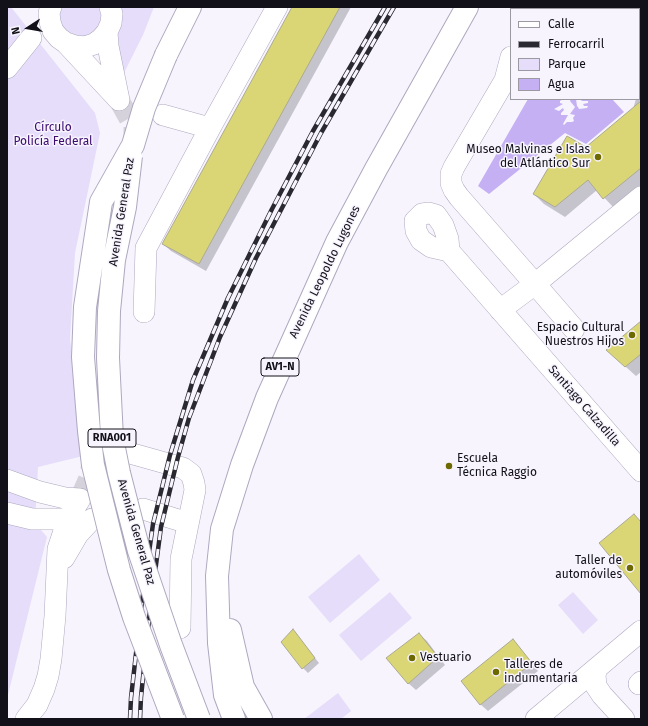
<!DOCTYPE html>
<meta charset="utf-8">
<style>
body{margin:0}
#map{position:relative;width:648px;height:726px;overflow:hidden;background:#f7f4fe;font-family:"Fira Sans",sans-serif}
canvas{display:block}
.frame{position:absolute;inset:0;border:8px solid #121018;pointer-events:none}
.legend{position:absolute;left:510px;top:8px;width:130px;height:92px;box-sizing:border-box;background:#f7f4fe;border:1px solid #9b99a2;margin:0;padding:5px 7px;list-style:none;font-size:12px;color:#121018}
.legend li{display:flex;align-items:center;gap:8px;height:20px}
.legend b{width:20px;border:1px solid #9b99a2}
.north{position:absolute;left:8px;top:8px;width:40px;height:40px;-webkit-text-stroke:3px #f7f4fe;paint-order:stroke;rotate:258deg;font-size:11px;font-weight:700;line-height:16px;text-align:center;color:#121018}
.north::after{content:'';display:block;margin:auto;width:14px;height:18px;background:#121018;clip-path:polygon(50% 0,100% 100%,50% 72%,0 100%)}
</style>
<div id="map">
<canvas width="648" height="726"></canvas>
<div class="frame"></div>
<ul class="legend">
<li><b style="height:5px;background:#fff"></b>Calle</li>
<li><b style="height:5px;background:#2a2830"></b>Ferrocarril</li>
<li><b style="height:11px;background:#e5ddfa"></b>Parque</li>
<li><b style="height:11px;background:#c4b0f3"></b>Agua</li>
</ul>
<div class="north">N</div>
</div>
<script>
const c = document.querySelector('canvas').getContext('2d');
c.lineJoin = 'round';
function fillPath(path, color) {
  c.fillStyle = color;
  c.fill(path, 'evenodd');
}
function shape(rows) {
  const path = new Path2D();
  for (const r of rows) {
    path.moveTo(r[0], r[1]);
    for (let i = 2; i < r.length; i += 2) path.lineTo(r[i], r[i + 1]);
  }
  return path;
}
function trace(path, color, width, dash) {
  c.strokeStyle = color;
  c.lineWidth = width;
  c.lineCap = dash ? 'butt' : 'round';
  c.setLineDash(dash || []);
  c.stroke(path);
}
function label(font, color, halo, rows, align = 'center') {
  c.font = font + ' "Fira Sans",sans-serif';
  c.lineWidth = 3;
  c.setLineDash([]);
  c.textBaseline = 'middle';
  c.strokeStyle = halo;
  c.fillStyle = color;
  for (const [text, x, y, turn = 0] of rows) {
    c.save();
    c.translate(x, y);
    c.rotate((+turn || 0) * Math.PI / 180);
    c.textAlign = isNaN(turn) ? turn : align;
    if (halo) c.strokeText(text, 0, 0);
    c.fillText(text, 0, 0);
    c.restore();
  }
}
fillPath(shape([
 [7,7,11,7,95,113,100,133,75,253,70,339,83,456,38,467,35,523,47,537,7,699],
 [60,7,104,7,105,19,90,41,62,32,58,10],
 [117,7,154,7,143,35,122,77,115,19],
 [359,554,380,580,330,623,308,597],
 [390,592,412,618,361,661,339,635],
 [573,592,598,620,583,634,558,605],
 [338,693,351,711,341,719,304,719]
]), '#e5ddfa');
fillPath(shape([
 [528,99,563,99,560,101,560,103,563,104,554,109,559,111,563,108,564,110,561,113,561,115,568,115,563,124,564,125,567,122,572,122,574,121,573,118,575,115,570,114,575,107,570,101,571,99,576,99,577,106,578,107,579,109,587,108,588,106,584,106,583,104,588,103,588,101,582,101,581,100,584,99,612,99,624,112,586,144,565,133,489,194,478,186]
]), '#c4b0f3');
fillPath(shape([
 [293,7,351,7,206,271,171,251,163,244],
 [641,82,641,185,614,208,597,190,565,217,544,204,534,194,633,109,636,99,639,99,639,89],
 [641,323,641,372,636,376,617,359],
 [293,630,319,663,308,673,303,668],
 [419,634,427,641,445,665,416,690,408,683],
 [512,640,538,671,488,711,480,704]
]), '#0003');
const building = shape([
 [292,7,340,7,199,264,162,244,292,7],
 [641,101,641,168,603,199,588,180,555,207,533,194,567,136,586,147,641,101],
 [641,321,641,354,625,367,606,350,641,321],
 [634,514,641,522,641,594,599,543,634,514],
 [293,629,315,658,302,669,281,642,293,629],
 [419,633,438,657,408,684,386,658,419,633],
 [513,639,532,663,480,705,461,681,513,639]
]);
fillPath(building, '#dbd675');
trace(building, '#aaa992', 1);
trace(shape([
 [119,100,134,127,134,145],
 [100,266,112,216,120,194],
 [80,499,90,476,93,456]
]), '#d5d2dc', 21, [21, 10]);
const minor = shape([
 [51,7,49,13,50,22,53,31,59,38,66,43,75,46,85,47,94,44,101,39,107,32,111,23,112,14,110,7],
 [538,9,540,7],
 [107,32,108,46,119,100],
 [66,43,119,100],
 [511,57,505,80,454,167,451,174,451,183,454,190,459,197,535,284,641,197],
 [7,68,31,38],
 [163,115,210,128,277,7],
 [449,251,448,239,443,225,436,215,429,213,422,214,415,221,416,231,421,240,431,247,449,251,641,471],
 [500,310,535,284,574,329],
 [144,312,146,248,210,128],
 [126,452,183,468,191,474,194,483,195,490,181,559,180,628],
 [7,480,40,492,65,498,80,499,68,519,58,549,55,616,51,659,48,676,44,689,37,705,26,719],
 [143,509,188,523],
 [7,513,32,519,68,519],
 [64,558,78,534,92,519],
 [597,668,595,675,596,686,602,695,624,719],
 [639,684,641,682],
 [536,719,641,631]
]);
const highway = shape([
 [166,55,190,7],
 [230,630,243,687,261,719],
 [234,719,225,695,219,643,217,576,222,529,242,465,267,398,337,242,376,169,467,7]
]);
trace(minor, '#aea8bf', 22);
trace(highway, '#aea8bf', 24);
trace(minor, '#fff', 21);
trace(highway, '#fff', 22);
const rail = shape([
 [130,719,131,698,141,609,153,524,170,455,193,380,228,298,272,209,313,131,385,7],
 [140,719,141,697,150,610,161,527,178,457,189,418,220,337,256,258,321,133,394,7]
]);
trace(rail, '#2a2830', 4.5);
trace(rail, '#f7f4fe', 3, [9]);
const highwayBridge = shape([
 [166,55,144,108,133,145,101,202,85,307,83,357,89,431,93,465,109,530,119,570,134,617,173,719],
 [131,156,125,207,114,260,109,311,108,358,112,438,119,473,139,551,171,645,199,719]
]);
trace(highwayBridge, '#aea8bf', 24, []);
trace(highwayBridge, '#fff', 22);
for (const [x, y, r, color] of [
 [598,157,4,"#6d6800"],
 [632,335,4,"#6d6800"],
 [449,466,4,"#6d6800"],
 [630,568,4,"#6d6800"],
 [412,658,4,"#6d6800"],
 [496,672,4,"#6d6800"]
]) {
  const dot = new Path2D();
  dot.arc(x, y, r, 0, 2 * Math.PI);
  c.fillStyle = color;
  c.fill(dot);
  trace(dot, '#f7f4fe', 1.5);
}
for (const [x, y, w] of [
 [280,367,38],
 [112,438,48]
]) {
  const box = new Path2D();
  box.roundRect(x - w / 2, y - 9, w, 18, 3);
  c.fillStyle = '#f7f4fe';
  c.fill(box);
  trace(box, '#121018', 1);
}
label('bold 11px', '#121018', null, [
 ["AV1-N",280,367],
 ["RNA001",112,438]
]);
label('12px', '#3c0d6f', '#f7f4fe', [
 ["Círculo",53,128],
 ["Policía Federal",53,142]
]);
label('12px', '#121018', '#f7f4fe', [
 ["Museo Malvinas e Islas",590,150],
 ["del Atlántico Sur",590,164],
 ["Espacio Cultural",624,328],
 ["Nuestros Hijos",624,342],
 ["Escuela",457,459,"left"],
 ["Técnica Raggio",457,473,"left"],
 ["Taller de",622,561],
 ["automóviles",622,575],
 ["Vestuario",420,658,"left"],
 ["Talleres de",504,665,"left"],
 ["indumentaria",504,679,"left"]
], 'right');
label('12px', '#121018', '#f7f4fe', [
 ["Avenida General Paz",122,212,-81],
 ["Avenida Leopoldo Lugones",325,272,-64],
 ["Santiago Calzadilla",584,406,49],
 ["Avenida General Paz",136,532,74]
]);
</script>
